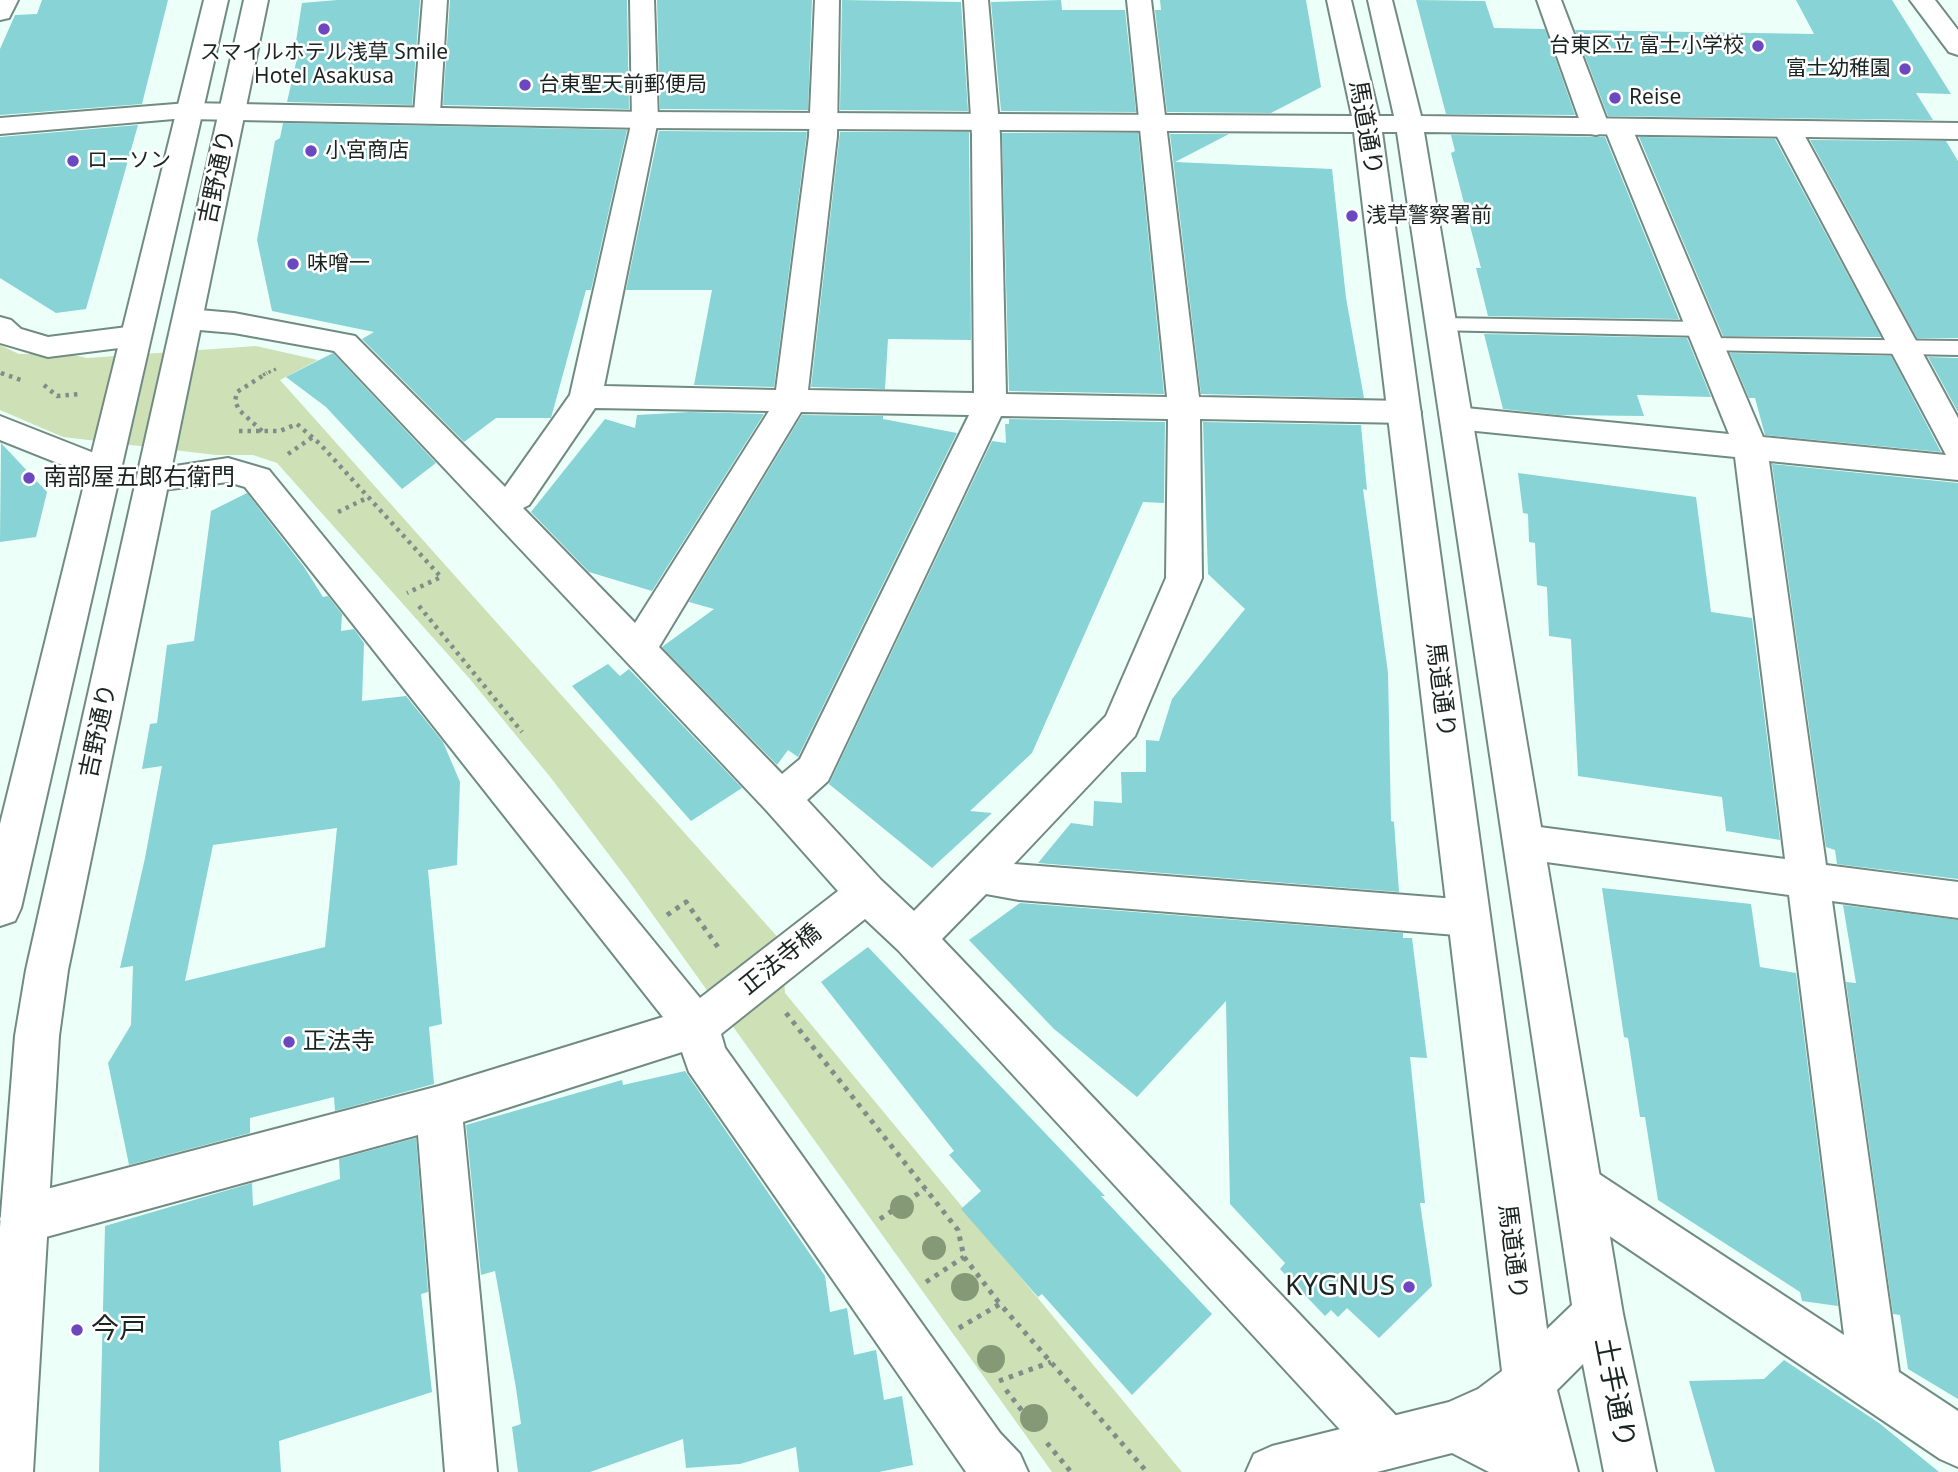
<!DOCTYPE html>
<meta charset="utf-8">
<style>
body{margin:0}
canvas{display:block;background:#edfff9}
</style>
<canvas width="1958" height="1472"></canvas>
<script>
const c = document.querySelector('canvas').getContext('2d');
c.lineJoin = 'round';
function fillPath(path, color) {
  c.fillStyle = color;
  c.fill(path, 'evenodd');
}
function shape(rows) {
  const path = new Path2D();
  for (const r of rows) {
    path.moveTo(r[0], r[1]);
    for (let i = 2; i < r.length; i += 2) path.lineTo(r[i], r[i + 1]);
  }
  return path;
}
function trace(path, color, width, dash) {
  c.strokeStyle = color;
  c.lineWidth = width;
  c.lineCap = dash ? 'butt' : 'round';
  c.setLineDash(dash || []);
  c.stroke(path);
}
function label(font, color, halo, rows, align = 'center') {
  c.font = font + ' "Noto Sans","Noto Sans JP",sans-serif';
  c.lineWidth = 5;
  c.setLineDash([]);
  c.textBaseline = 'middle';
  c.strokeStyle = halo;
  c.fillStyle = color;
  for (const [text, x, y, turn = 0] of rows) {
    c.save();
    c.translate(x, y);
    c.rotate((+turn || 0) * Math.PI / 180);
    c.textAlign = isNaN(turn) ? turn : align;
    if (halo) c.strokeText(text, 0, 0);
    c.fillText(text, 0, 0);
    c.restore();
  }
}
fillPath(shape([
 [0,345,19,354,69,354,87,358,256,346,318,360,280,380,782,942,785,993,1182,1472,1052,1472,628,880,551,778,469,678,277,463,253,455,216,455,63,437,0,410]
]), '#cee1b6');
fillPath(shape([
 [42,0,168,0,142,104,0,115,0,49,15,15,37,14],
 [337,0,420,0,412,105,287,102,298,54,294,54,302,3],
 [450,0,627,0,629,109,443,105],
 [657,0,812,0,808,110,660,109],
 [842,0,961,2,968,111,840,110],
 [1061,0,1062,10,1125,10,1136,112,1001,111,991,2],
 [1160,0,1306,0,1321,87,1271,113,1167,112,1155,10,1161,10],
 [1416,0,1485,1,1494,28,1545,29,1575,115,1446,114],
 [1796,0,1892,0,1951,94,1916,93,1933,120,1608,116,1575,30,1814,34],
 [283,123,627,130,591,290,586,290,551,418,496,418,464,442,362,339,374,332,272,311,257,240,275,141,280,138],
 [138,125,86,309,56,313,0,278,0,137],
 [659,131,807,132,774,387,694,385,712,290,626,290],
 [840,132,969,132,971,340,888,339,885,389,811,387],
 [1002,133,1138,133,1164,394,1009,391],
 [1170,134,1229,134,1175,162,1332,169,1346,298,1364,398,1201,394],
 [1451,135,1605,137,1679,319,1488,316,1476,268,1481,268,1451,153,1455,151],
 [1639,137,1775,139,1881,337,1723,336],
 [1810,140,1946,141,1958,161,1958,338,1917,338],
 [1484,334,1687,338,1711,397,1637,395,1644,416,1559,415,1503,409],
 [333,353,436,463,402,489,326,407,286,377],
 [1730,353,1891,356,1941,452,1765,435,1755,398,1749,398],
 [1928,357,1958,358,1958,412],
 [690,412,764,414,652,591,589,572,531,512,605,419,635,428,637,415],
 [802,415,883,416,883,419,957,433,798,757,788,750,777,765,662,647,714,609,689,602],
 [1009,419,1165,422,1164,503,1143,502,1032,753,970,811,992,813,932,868,829,784,992,441,1006,443,1005,424,1009,424],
 [1203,422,1361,425,1367,490,1363,489,1388,673,1391,821,1394,822,1399,892,1038,863,1071,823,1093,826,1094,801,1122,803,1121,772,1146,772,1146,740,1159,741,1172,699,1245,609,1208,574],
 [1,443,47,492,36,537,0,542],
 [1772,464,1958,483,1958,879,1837,864,1835,850,1826,847],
 [1518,473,1696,497,1711,612,1752,618,1780,840,1726,831,1722,797,1578,776,1571,639,1549,636,1547,587,1537,585,1535,543,1529,542,1528,514,1523,513],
 [247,493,304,567,323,597,328,596,342,614,341,631,354,629,364,643,362,701,406,696,443,742,460,782,457,865,428,870,442,1024,429,1027,434,1084,335,1111,334,1097,250,1118,250,1133,129,1165,108,1063,131,1025,133,966,120,968,145,858,162,766,142,769,150,724,157,723,167,645,194,641,211,511],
 [337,828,325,947,185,981,213,845],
 [608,664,620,676,629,669,742,788,691,821,572,686],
 [1602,888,1751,904,1760,967,1796,973,1838,1306,1802,1301,1800,1292,1658,1200,1645,1117,1640,1117,1628,1038,1624,1037],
 [1020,903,1403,933,1403,938,1412,938,1427,1058,1410,1057,1425,1203,1420,1203,1432,1286,1379,1338,1347,1308,1338,1317,1331,1310,1325,1316,1280,1269,1285,1263,1230,1204,1226,1001,1137,1097,1054,1029,969,940],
 [1843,905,1958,920,1958,1399,1908,1369,1900,1315,1893,1314,1846,982,1856,983],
 [868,947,1105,1196,1101,1196,1212,1314,1132,1395,1042,1294,1038,1297,961,1209,981,1191,949,1155,954,1151,821,982],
 [685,1071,825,1276,830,1312,847,1308,854,1355,876,1350,884,1400,902,1396,913,1465,879,1472,799,1472,796,1447,740,1464,686,1468,683,1439,590,1472,518,1472,512,1427,521,1424,516,1388,495,1271,481,1275,466,1125,622,1080,623,1085],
 [416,1138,428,1292,421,1294,432,1392,279,1441,281,1472,99,1472,105,1226,252,1183,253,1206,340,1179,339,1159],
 [1784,1360,1879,1423,1939,1472,1715,1472,1689,1381,1764,1379]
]), '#87d3d6');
const service = shape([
 [1441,318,1703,322,1714,329,1703,336,1434,330,1431,325,1434,320,1441,318],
 [1710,338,1958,341,1958,355,1702,350,1699,345,1702,340,1710,338]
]);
const minor = shape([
 [0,0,18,0,9,18,0,20,0,0],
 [423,0,447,0,440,113,436,119,427,121,418,119,414,113,423,0],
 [630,0,654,0,658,120,604,386,776,390,809,136,815,0,839,0,837,136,808,390,974,393,972,135,964,0,988,0,1000,135,1006,394,1167,397,1127,0,1151,0,1199,397,1405,401,1416,404,1421,412,1416,420,1405,423,1200,419,1202,578,1135,736,1014,864,1469,900,1484,905,1490,918,1484,931,1469,936,1019,900,986,894,942,939,1405,1425,1413,1443,1405,1461,1387,1469,1369,1461,898,950,865,919,721,1034,725,1048,1000,1433,1020,1454,1028,1472,966,1472,964,1469,689,1072,682,1052,463,1122,497,1472,445,1472,418,1135,24,1243,7,1236,0,1219,7,1202,24,1195,439,1086,663,1017,245,487,228,482,154,491,142,487,137,479,142,471,228,458,269,470,700,998,838,891,767,811,334,351,234,333,188,329,177,326,173,319,177,312,188,309,234,313,355,336,505,487,570,395,632,120,630,0],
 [595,408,769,411,635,623,523,508,529,505,595,408],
 [801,412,969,415,800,759,782,774,659,647,801,412],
 [1001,416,1168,419,1166,578,1106,716,914,911,881,880,807,800,828,781,1001,416],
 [1537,0,1561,0,1608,123,1618,120,1628,122,1632,128,1763,437,1946,455,1773,129,1777,123,1787,121,1797,123,1801,129,1958,418,1958,480,1769,461,1826,865,1958,882,1958,918,1832,901,1899,1372,1958,1411,1958,1467,1940,1459,1562,1204,1556,1188,1562,1172,1579,1165,1596,1172,1844,1335,1789,895,1524,859,1510,854,1504,842,1510,830,1524,825,1785,859,1735,457,1456,429,1444,426,1440,418,1444,410,1456,407,1729,434,1606,132,1596,135,1586,133,1582,127,1537,0],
 [188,103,197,105,201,111,197,117,0,134,0,118,188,103],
 [0,317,11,320,21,329,48,337,135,326,146,329,150,336,146,343,135,346,48,357,0,343,0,317],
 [0,416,117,462,122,470,117,478,105,482,0,440,0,416]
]);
const tertiary = shape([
 [1327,0,1351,0,1379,116,1394,116,1368,0,1392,0,1421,116,1958,123,1958,139,1424,132,1623,1314,1656,1472,1604,1472,1583,1364,1557,1390,1578,1472,1489,1472,1452,1453,1377,1472,1246,1472,1254,1454,1272,1446,1449,1402,1478,1389,1502,1371,1354,132,645,128,188,119,179,117,175,111,179,105,188,103,645,112,1352,116,1327,0],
 [1382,132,1397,132,1572,1305,1547,1329,1382,132],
 [1910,0,1935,0,1958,30,1958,55,1949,52,1910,0]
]);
const secondary = shape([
 [204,0,228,0,21,908,15,921,0,926,0,824,204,0],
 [244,0,268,0,68,970,59,1036,33,1472,0,1472,0,1227,15,1036,26,970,244,0]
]);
trace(service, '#718b83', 4);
trace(minor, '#718b83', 4);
trace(tertiary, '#718b83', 4);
trace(secondary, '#718b83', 4);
trace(shape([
 [1,373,4,375],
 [263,375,276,369]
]), '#808e8a', 3.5, [2.5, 3.5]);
trace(shape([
 [1,373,21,380],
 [44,385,57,396,79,394],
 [239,431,280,431,297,424,320,444,441,577,407,593],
 [262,431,239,410,235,401,237,392,267,373],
 [288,454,313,437],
 [338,512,369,497],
 [419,606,522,732]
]), '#808e8a', 4.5, [3.5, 5]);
trace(shape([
 [667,915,686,902,720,950],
 [786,1013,958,1230,964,1257,1000,1304],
 [880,1219,925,1189],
 [926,1282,964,1257],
 [959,1328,1000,1304,1147,1472],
 [999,1381,1051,1362],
 [1006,1390,1033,1425],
 [1047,1443,1071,1472]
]), '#808e8a', 5, [4.5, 6]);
fillPath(service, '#fff');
fillPath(minor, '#fff');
fillPath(tertiary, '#fff');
fillPath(secondary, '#fff');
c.fillStyle = '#869977';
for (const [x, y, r] of [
 [902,1207,12],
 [934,1248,12],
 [965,1287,14],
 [991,1359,14],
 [1034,1418,14]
]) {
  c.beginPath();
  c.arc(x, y, r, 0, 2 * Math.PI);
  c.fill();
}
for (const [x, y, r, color] of [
 [324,29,7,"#6c48c0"],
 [1758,46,7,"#6c48c0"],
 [1905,69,7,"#6c48c0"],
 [525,85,7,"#6c48c0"],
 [1615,98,7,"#6c48c0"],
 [311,151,7,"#6c48c0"],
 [73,161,7,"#6c48c0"],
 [1352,216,7,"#6c48c0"],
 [293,264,7,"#6c48c0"],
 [29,478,7,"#6c48c0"],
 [289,1042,7,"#6c48c0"],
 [1409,1287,7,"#6c48c0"],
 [77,1330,7,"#6c48c0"]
]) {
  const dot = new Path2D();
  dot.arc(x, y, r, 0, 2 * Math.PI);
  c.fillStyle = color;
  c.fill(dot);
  trace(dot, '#fff', 2.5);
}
label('21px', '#1a2522', '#fff', [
 ["台東区立 富士小学校",1744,46,"right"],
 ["スマイルホテル浅草 Smile",324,53,"center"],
 ["Hotel Asakusa",324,77,"center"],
 ["富士幼稚園",1891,69,"right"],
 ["台東聖天前郵便局",539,85],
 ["Reise",1629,98],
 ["小宮商店",325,151],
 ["ローソン",87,161],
 ["浅草警察署前",1366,216],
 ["味噌一",307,264]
], 'left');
label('24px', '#1a2522', '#fff', [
 ["馬道通り",1365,128,80],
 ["吉野通り",218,177,-78],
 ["馬道通り",1440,690,83],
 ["吉野通り",99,731,-78],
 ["正法寺橋",781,960,-39],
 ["馬道通り",1512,1252,83]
]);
label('24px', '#1a2522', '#fff', [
 ["南部屋五郎右衛門",43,478],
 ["正法寺",303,1042]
], 'left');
label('28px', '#1a2522', '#fff', [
 ["KYGNUS",1395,1287],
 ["今戸",91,1330,"left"]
], 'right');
label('28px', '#1a2522', '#fff', [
 ["土手通り",1614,1393,79]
]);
</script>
